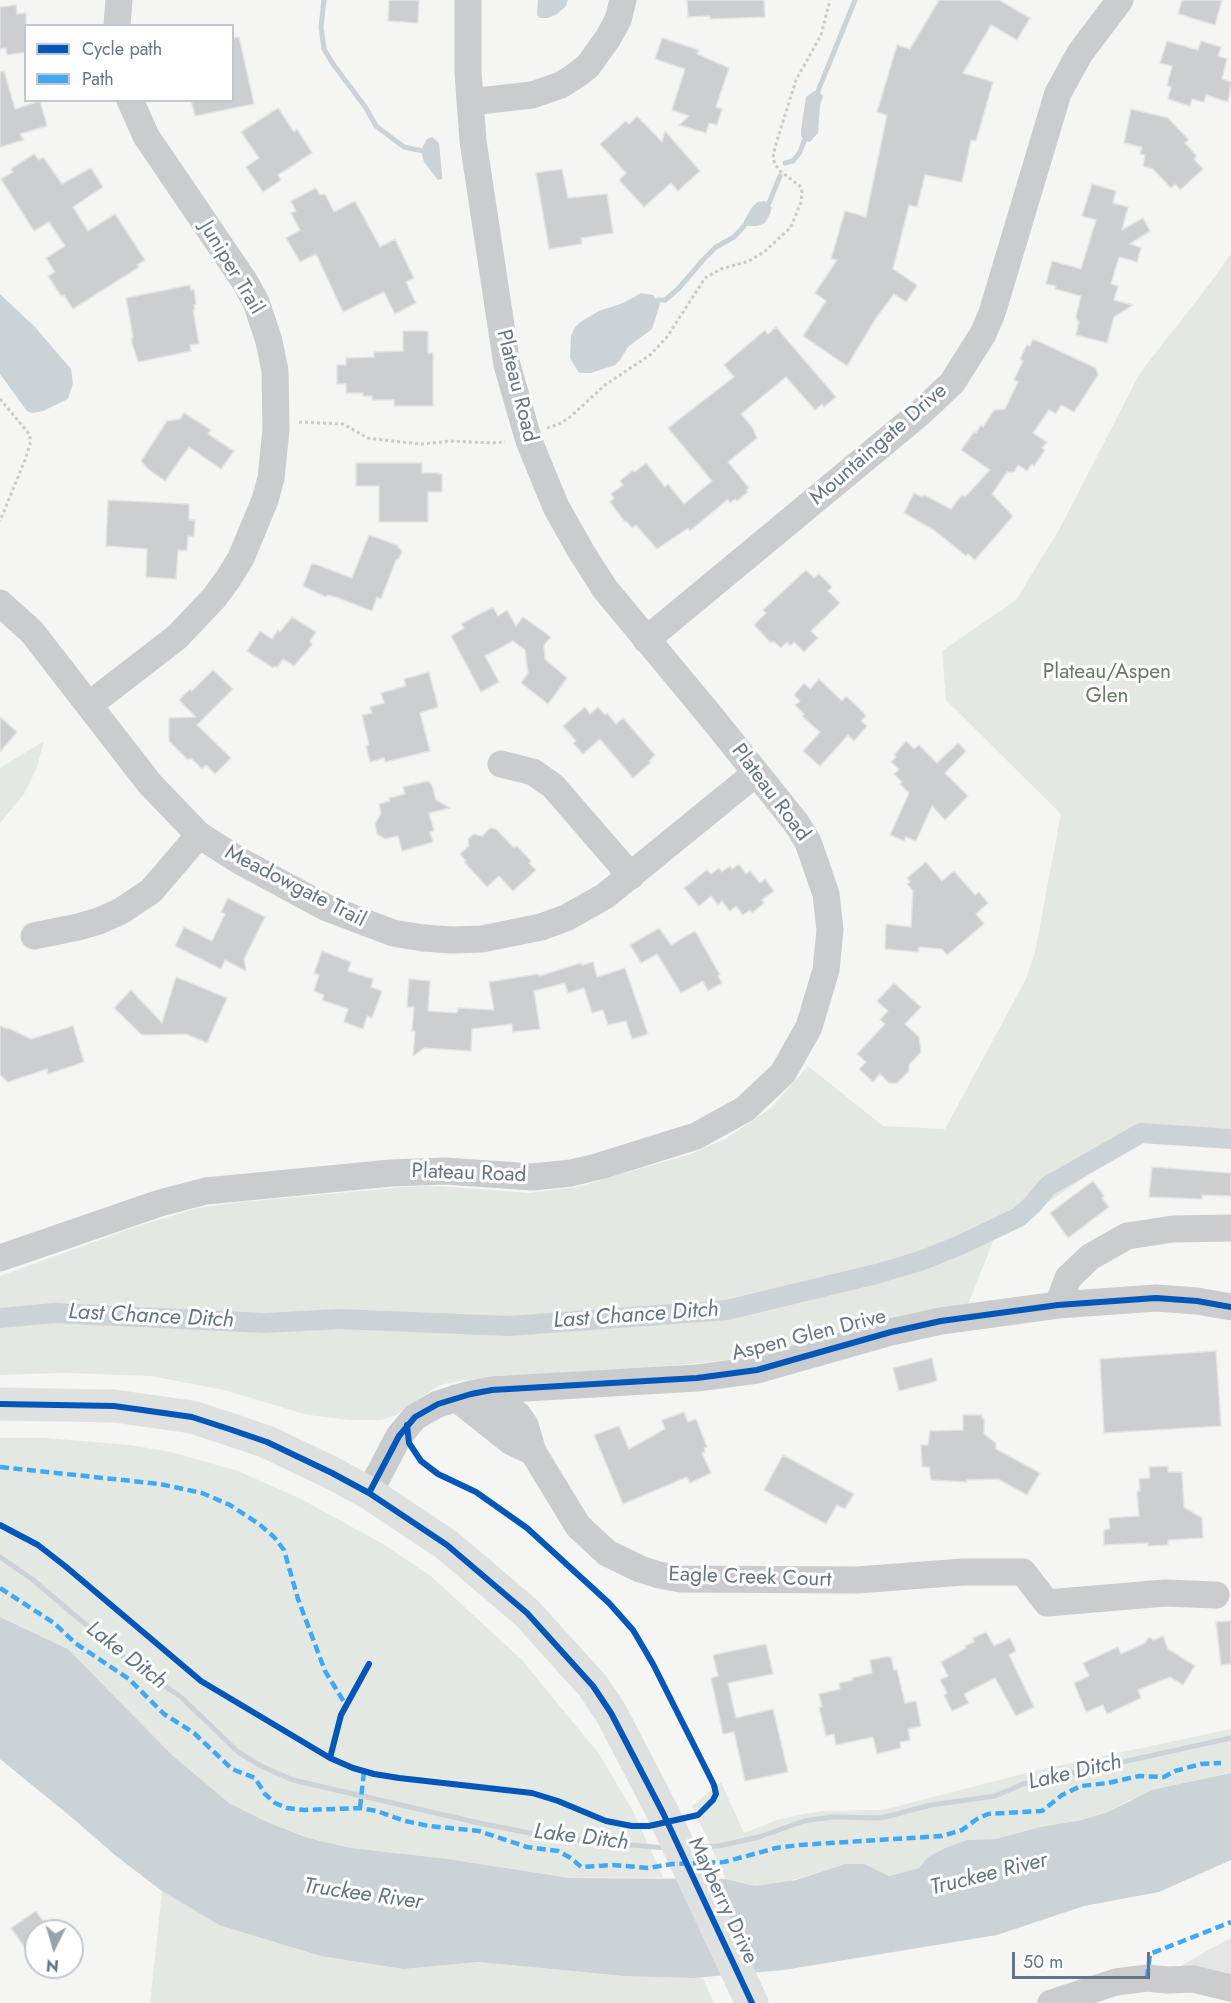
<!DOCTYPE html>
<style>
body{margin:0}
#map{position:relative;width:1231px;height:2003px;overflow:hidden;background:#f5f5f4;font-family:Jost,sans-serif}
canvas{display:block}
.legend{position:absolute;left:24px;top:24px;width:210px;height:78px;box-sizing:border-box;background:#fff;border:2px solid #c2c8cd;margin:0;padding:8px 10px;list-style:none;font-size:18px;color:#667583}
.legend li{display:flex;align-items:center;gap:12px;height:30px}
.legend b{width:30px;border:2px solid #c2c8cd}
.north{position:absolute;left:24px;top:1919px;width:60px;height:60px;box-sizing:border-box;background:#fff;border:2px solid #c2c8cd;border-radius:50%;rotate:185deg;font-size:16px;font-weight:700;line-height:24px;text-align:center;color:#667583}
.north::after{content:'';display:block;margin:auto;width:21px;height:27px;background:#98a2ab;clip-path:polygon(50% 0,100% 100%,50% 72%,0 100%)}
.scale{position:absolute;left:1012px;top:1952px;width:138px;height:27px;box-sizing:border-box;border:3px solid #667583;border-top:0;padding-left:8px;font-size:18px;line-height:21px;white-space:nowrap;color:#667583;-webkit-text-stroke:4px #fff;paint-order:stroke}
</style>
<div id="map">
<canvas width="1231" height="2003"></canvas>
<ul class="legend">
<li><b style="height:8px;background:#0057b8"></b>Cycle path</li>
<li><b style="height:8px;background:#3fa9f5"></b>Path</li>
</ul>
<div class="north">N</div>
<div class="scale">50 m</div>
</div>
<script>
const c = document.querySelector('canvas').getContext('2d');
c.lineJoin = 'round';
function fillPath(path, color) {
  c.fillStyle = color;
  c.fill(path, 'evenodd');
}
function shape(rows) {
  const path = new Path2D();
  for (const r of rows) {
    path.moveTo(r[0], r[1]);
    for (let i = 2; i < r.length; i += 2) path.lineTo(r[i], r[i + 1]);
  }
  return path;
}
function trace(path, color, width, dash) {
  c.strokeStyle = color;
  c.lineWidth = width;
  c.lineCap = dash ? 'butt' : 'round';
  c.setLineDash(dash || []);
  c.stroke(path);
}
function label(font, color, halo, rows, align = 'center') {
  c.font = font + ' Jost,sans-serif';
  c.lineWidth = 6;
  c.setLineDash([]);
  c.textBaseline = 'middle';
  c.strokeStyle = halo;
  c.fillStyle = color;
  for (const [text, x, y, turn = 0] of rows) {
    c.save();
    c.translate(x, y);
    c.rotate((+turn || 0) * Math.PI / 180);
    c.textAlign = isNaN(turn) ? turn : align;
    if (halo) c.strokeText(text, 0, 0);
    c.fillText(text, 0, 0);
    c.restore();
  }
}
fillPath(shape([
 [1231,1938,1231,1981,1174,1970,1212,1948]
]), '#e4e5e5');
fillPath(shape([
 [1231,253,1231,1146,1144,1142,1122,1152,994,1239,967,1307,763,1356,613,1372,464,1380,440,1385,396,1415,381,1420,350,1420,308,1415,224,1390,151,1376,64,1373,0,1375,0,1276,135,1227,197,1208,242,1202,405,1187,440,1186,528,1193,577,1187,690,1154,725,1139,772,1107,808,1066,883,1126,945,1129,1026,979,1035,952,1061,814,946,700,942,651,1016,600,1060,528,1140,373,1211,282],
 [44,741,36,770,24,794,0,823,0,768],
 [0,1438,47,1438,130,1445,171,1452,238,1471,301,1499,383,1544,432,1577,522,1660,599,1754,633,1811,663,1877,570,1878,448,1859,351,1848,308,1838,267,1822,229,1803,172,1755,68,1649,0,1617],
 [1231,1729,1231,1773,1223,1774,1130,1800,1108,1812,1082,1820,1040,1827,996,1839,967,1840,945,1848,928,1857,919,1868,888,1876,864,1864,846,1864,777,1885,755,1886,726,1879,692,1806,721,1782,744,1833,777,1820,803,1814,824,1811,883,1810,1038,1770],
 [162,1891,219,1925,404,1969,479,1962,623,1976,703,1978,714,2003,150,2003]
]), '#e4e8e2');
fillPath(shape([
 [538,0,568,0,566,6,557,14,548,18,540,18,537,15],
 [814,91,818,91,823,96,820,106,818,133,810,142,804,141,801,136,801,130,806,97],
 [432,137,439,143,442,174,442,179,438,180,424,162,422,155,423,146,427,139],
 [765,201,772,207,770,214,765,223,757,226,744,226,744,221,752,207,758,202],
 [641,293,653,295,660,304,652,329,628,347,620,360,615,365,591,373,579,373,570,358,571,336,575,327,582,321,599,311,623,303],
 [0,294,35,327,71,369,73,383,68,399,43,411,32,413,27,411,0,374],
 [0,1617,68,1649,172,1755,229,1803,267,1822,308,1838,351,1848,448,1859,570,1878,726,1879,755,1886,796,1880,845,1864,864,1864,889,1876,919,1868,928,1857,945,1848,967,1840,996,1839,1040,1827,1082,1820,1108,1812,1152,1790,1231,1773,1231,1860,1159,1892,1084,1906,997,1935,784,1970,693,1978,623,1976,479,1962,404,1969,321,1956,219,1925,162,1891,116,1856,70,1816,0,1759]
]), '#ccd3d7');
trace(shape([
 [324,0,321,27,324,49,333,64,366,108,376,126,404,147,423,151],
 [818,91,855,0],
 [785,163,793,161,800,152,804,141],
 [769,203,780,176],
 [658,300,665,300,678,289,703,260,716,247,734,237,744,226],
 [0,1557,32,1579,130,1662,181,1697,238,1752,261,1766,293,1780,479,1823,540,1835,605,1843,667,1848],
 [692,1847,719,1846,759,1837,804,1821,832,1817,881,1818,931,1805,995,1796,1023,1784,1231,1738]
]), '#ccd3d7', 5);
trace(shape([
 [0,1318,54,1313,265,1323,339,1319,509,1326,727,1310,876,1274,920,1261,958,1246,1019,1217,1032,1205,1048,1186,1141,1133,1231,1139]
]), '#ccd3d7', 20);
const building = shape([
 [389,0,419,0,418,23,388,21,389,0],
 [687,0,764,0,765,17,710,19,710,16,688,17,687,0],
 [939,0,999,0,1030,18,1017,40,991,25,963,73,993,82,976,141,971,140,962,182,925,175,917,207,909,205,893,269,917,285,915,289,906,302,894,294,876,318,847,366,803,336,826,301,815,293,837,260,831,259,845,211,866,217,887,115,877,112,897,45,910,49,939,0],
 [1182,0,1222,0,1215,25,1178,14,1182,0],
 [16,5,17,14,26,13,26,52,7,55,6,48,0,49,0,7,16,5],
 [239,37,254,104,195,116,191,100,232,100,232,38,239,37],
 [662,38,699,50,697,54,729,68,716,107,722,109,717,125,709,123,706,133,679,125,689,116,672,110,685,69,655,59,662,38],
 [1167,41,1198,50,1201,41,1221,47,1218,56,1227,59,1222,79,1231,82,1228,102,1206,95,1204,102,1192,99,1190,106,1168,99,1171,87,1167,86,1172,66,1160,63,1167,41],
 [4,71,15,109,40,101,47,126,20,134,24,140,0,147,0,72,4,71],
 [278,108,294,132,297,129,312,153,278,175,281,180,263,192,246,167,259,158,241,132,278,108],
 [1131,109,1168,118,1189,140,1185,143,1197,156,1194,159,1203,169,1180,190,1175,184,1171,188,1153,169,1143,166,1145,155,1140,154,1142,147,1124,143,1131,109],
 [637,116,662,142,665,131,700,171,678,191,671,183,644,207,619,180,626,173,600,144,626,121,629,124,637,116],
 [34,154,39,160,43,157,62,184,91,168,103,187,73,207,88,231,115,214,145,260,137,265,139,267,73,309,64,295,61,296,48,276,55,272,46,258,65,246,49,222,34,231,1,179,13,172,11,169,34,154],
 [562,169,568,198,607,194,613,233,581,238,582,244,549,249,536,173,562,169],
 [1092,184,1116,191,1113,203,1128,207,1122,230,1143,218,1150,231,1130,244,1141,248,1137,262,1119,257,1111,284,1118,286,1114,300,1133,305,1114,317,1107,343,1076,335,1079,322,1076,317,1081,296,1055,289,1056,286,1046,284,1052,261,1081,269,1096,220,1082,216,1092,184],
 [316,188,320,195,325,194,334,212,355,201,380,247,395,239,414,278,406,282,416,303,395,314,384,292,343,312,316,254,300,262,286,238,300,230,291,213,296,211,291,201,316,188],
 [190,285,191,290,194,289,196,304,194,305,195,310,193,310,199,344,190,345,191,351,138,362,131,339,133,337,126,298,190,285],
 [776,327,836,397,824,407,822,404,815,410,786,377,741,414,752,427,757,438,728,462,749,488,746,490,748,492,737,501,735,499,730,503,728,499,690,531,688,528,657,549,636,525,632,528,626,521,625,522,610,502,614,498,611,494,623,485,620,481,633,470,635,472,646,463,665,487,668,484,684,504,712,481,668,428,734,377,724,365,765,330,768,334,776,327],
 [403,331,428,331,428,353,433,353,433,406,394,406,394,400,372,400,372,396,363,396,363,393,346,393,346,384,337,384,337,365,346,365,346,358,374,357,374,352,403,351,403,331],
 [1033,339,1096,368,1098,375,1074,412,1061,405,1056,414,1049,410,1033,433,1047,442,1042,448,1045,450,1034,466,1032,464,1027,471,1018,465,1014,472,1007,472,992,494,1013,516,975,560,968,554,966,556,934,530,904,513,914,493,922,497,924,495,951,509,962,495,965,497,990,470,961,450,974,432,976,433,981,425,983,427,994,410,1005,409,1018,382,1014,380,1023,361,1020,359,1027,345,1030,346,1033,339],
 [184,413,211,430,208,434,234,451,221,469,189,447,165,481,148,469,141,461,167,421,180,419,184,413],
 [356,463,422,463,422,473,438,473,438,474,442,474,442,492,428,492,428,522,379,522,379,486,356,486,356,463],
 [108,500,189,504,189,520,195,520,194,537,188,536,187,551,178,550,176,579,146,577,147,549,106,546,108,500],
 [369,535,397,545,402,552,399,558,396,560,381,599,377,597,372,611,336,597,327,595,326,597,303,586,312,563,352,578,369,535],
 [806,570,814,578,819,574,832,587,828,591,840,603,811,631,818,638,804,652,794,642,790,646,787,642,781,648,773,641,771,643,754,625,766,613,763,610,806,570],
 [493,607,498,616,507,610,516,626,523,617,551,637,544,645,545,659,567,678,548,704,521,683,528,673,525,650,513,641,485,656,499,682,481,692,451,636,464,628,461,624,493,607],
 [292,617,316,632,310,641,312,645,294,666,283,659,277,668,275,666,273,668,247,651,260,631,272,639,278,630,280,632,292,617],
 [213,670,233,689,197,725,231,758,215,774,206,765,202,769,191,758,188,760,169,741,169,718,196,717,179,700,190,689,192,691,213,670],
 [429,672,438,707,420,713,430,751,385,762,384,758,370,762,366,746,369,745,362,715,372,713,370,707,384,703,381,693,406,686,404,679,429,672],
 [819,679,842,701,846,696,860,709,866,716,861,721,867,726,854,741,848,735,820,766,803,751,820,732,802,716,804,714,795,705,800,701,794,695,804,683,810,689,819,679],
 [585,707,590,714,598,707,605,715,607,713,616,724,623,718,655,755,649,761,650,763,633,778,600,739,583,754,573,743,576,741,563,726,585,707],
 [0,717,17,732,0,752,0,717],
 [906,741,914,749,919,745,937,763,958,743,966,751,945,773,968,796,945,820,932,806,916,841,906,837,904,841,890,835,909,793,900,784,902,782,894,774,899,769,891,762,896,757,894,755,906,741],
 [428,781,432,785,436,800,450,808,429,813,434,831,430,832,433,842,402,851,398,836,385,839,377,834,375,824,381,813,379,804,390,801,389,798,405,794,403,787,428,781],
 [490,828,496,829,514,848,517,846,531,861,529,863,536,870,513,891,499,876,487,887,464,862,466,861,460,854,469,846,468,839,474,834,482,836,490,828],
 [926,862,942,881,954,871,975,895,979,892,988,903,976,914,984,924,947,955,942,949,919,947,918,952,885,949,886,924,911,927,913,891,907,884,910,882,907,878,926,862],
 [739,864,746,874,750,871,760,883,765,879,774,891,762,900,764,903,752,913,750,910,743,915,736,906,730,911,722,901,718,905,711,896,699,906,684,888,707,870,711,874,719,868,722,872,730,866,732,869,739,864],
 [228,898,265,917,244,959,246,971,225,960,221,969,175,946,184,927,212,941,225,914,221,912,228,898],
 [659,928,671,945,695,931,720,975,718,976,722,983,708,991,703,981,681,993,657,954,641,963,630,945,659,928],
 [322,951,351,962,348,971,373,979,371,987,382,991,372,1018,367,1016,363,1029,344,1022,348,1009,322,1000,324,995,314,991,319,975,314,973,322,951],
 [593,962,597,977,625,968,648,1034,632,1039,626,1021,608,1025,603,1010,592,1013,584,988,568,993,565,983,534,991,540,1029,513,1032,512,1024,472,1029,471,1051,424,1048,413,1056,415,1031,412,1031,414,1007,407,1007,409,979,430,981,428,1011,457,1013,458,1008,494,1010,489,982,538,974,539,976,581,963,582,965,593,962],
 [176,977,227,998,207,1043,186,1034,142,1035,114,1008,131,990,162,1023,176,977],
 [894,983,921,1007,905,1024,919,1037,921,1052,909,1065,909,1071,897,1083,889,1083,880,1074,873,1082,859,1069,866,1062,857,1054,885,1024,880,1020,888,1011,877,1001,894,983],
 [0,1026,7,1029,8,1028,31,1039,73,1026,84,1062,48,1074,47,1069,8,1082,0,1075,0,1026],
 [1152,1167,1231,1173,1231,1196,1202,1195,1202,1199,1149,1197,1152,1167],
 [1093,1181,1104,1196,1102,1198,1109,1207,1068,1238,1050,1213,1093,1181],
 [1216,1351,1221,1426,1104,1433,1100,1359,1216,1351],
 [932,1358,937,1381,899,1391,893,1368,932,1358],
 [684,1412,688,1422,696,1419,707,1447,704,1448,705,1452,702,1453,711,1473,690,1483,687,1477,623,1504,594,1435,619,1426,629,1449,665,1429,662,1420,684,1412],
 [963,1415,982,1415,982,1418,984,1418,984,1434,996,1443,996,1449,1040,1473,1027,1495,998,1479,967,1480,967,1482,931,1480,929,1467,922,1467,921,1445,928,1445,930,1431,963,1430,963,1415],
 [783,1455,854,1494,845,1509,837,1505,826,1524,764,1490,783,1455],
 [1168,1466,1168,1472,1182,1472,1184,1507,1202,1518,1203,1538,1168,1540,1168,1545,1148,1546,1148,1543,1104,1545,1104,1530,1110,1529,1109,1518,1139,1516,1137,1491,1140,1491,1139,1479,1150,1478,1149,1467,1168,1466],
 [1231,1621,1231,1664,1221,1665,1216,1622,1231,1621],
 [986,1632,994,1646,1010,1638,1016,1651,1009,1655,1034,1707,1016,1716,995,1678,964,1694,969,1703,952,1711,944,1695,947,1693,940,1680,948,1676,941,1662,966,1648,965,1646,974,1642,973,1638,986,1632],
 [1163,1636,1168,1649,1195,1666,1183,1685,1170,1677,1138,1690,1141,1698,1107,1714,1103,1705,1086,1712,1074,1683,1089,1676,1083,1663,1118,1647,1121,1654,1145,1643,1149,1637,1154,1640,1163,1636],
 [766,1644,773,1674,728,1683,736,1718,773,1709,788,1772,745,1781,734,1732,723,1734,711,1678,718,1676,713,1655,766,1644],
 [886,1657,891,1657,894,1670,897,1670,905,1703,916,1701,921,1726,908,1729,910,1740,900,1742,901,1748,877,1754,873,1737,836,1745,834,1734,826,1736,819,1707,822,1707,819,1694,840,1689,839,1683,853,1680,852,1678,872,1673,870,1660,886,1657],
 [36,1911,50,1931,36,1931,36,1964,11,1928,36,1911]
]);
fillPath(building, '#cdcecf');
trace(building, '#e4e4e4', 1.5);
trace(shape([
 [0,399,30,435,30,445,25,460,0,521],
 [299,422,343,424,368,438,401,442,421,444,451,441,493,443,505,442],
 [547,428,557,425,569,418,605,385,650,355,667,337,705,278,721,269,749,261,764,252,791,227,801,202,802,192,800,186,780,171,775,164,773,158,775,147,796,80,821,35,830,0]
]), '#c9caca', 3, [3, 3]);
trace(shape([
 [117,26,119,0],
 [470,102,532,95,561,85,575,76,588,66,608,38,618,20,623,0],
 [0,603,32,632,150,784,199,835,240,861,327,908,393,933,423,938,452,940,482,939,541,927,566,918,605,896,756,773],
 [646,640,920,413,952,383,983,334,992,313,1058,93,1080,53,1120,0],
 [89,705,177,637,214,598,228,579,241,558,265,500,271,478,276,430,275,371,269,341,256,302,245,282,146,136,130,100],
 [501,764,533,772,553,786,631,876],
 [34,936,78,927,99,921,121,911,151,891,199,835],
 [0,1258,160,1203,206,1191,391,1173,445,1171,533,1177,571,1173,600,1166,696,1136,745,1109,783,1073,809,1027,826,970,830,930,826,894,808,842,797,824,713,719,605,589,582,553,556,507,529,441,507,365,473,141,468,72,468,0],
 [1058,1305,1068,1278,1090,1257,1127,1236,1173,1229,1231,1228],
 [487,1391,518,1415,525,1425,533,1452,578,1526,607,1553,640,1569,659,1575,681,1579,857,1580,963,1572,1023,1572,1047,1603,1165,1593,1216,1595],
 [456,1398,510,1441,533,1452],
 [369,1493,399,1436,415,1417,438,1404,471,1394,492,1390,697,1378,757,1370,891,1332,941,1321,1058,1305,1156,1298,1197,1301,1231,1307],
 [1051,2003,1116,1982,1147,1978,1167,1980,1193,1979,1231,1988]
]), '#cacccd', 27);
trace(shape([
 [0,1404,114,1406,192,1417,232,1430,267,1442,332,1473,369,1493,447,1545,527,1613,593,1686,611,1713,663,1813,752,2003]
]), '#dfe0e0', 33);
trace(shape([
 [0,1467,160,1484,202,1493,230,1505,259,1524,274,1537,284,1550,298,1599,325,1671,346,1705],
 [0,1588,54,1623,75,1643,129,1679,164,1714,194,1733,232,1769,255,1778,265,1794,275,1803,287,1808,304,1810,360,1808,377,1811,405,1821,429,1826,479,1831,527,1847,558,1851,571,1858,581,1867,613,1865,648,1868,672,1864,724,1862,776,1848,799,1845,942,1836,962,1830,977,1819,988,1814,1042,1811,1062,1795,1081,1786,1108,1783,1139,1776,1164,1777,1175,1771,1201,1764,1221,1763],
 [360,1808,364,1771],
 [1147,1978,1150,1954,1231,1922]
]), '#3fa9f5', 4.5, [9, 4.5]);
trace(shape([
 [0,1404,114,1406,192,1417,232,1430,267,1442,332,1473,369,1493,447,1545,527,1613,593,1686,611,1713,663,1813,752,2003],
 [369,1493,399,1436,415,1417,438,1404,471,1394,492,1390,697,1378,757,1370,891,1332,941,1321,1058,1305,1156,1298,1197,1301,1231,1307],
 [0,1525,38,1545,65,1566,201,1681,330,1758,353,1768,374,1774,399,1778,532,1793,558,1801,606,1821,632,1826,649,1826,698,1815,713,1800,716,1794,714,1785,653,1664,633,1630,609,1603,527,1528,476,1492,438,1474,421,1461,409,1443,407,1425],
 [330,1758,341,1715,369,1664]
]), '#0057b8', 6);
label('21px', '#667583', '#fff', [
 ["Juniper Trail",231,268,59],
 ["Plateau Road",516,386,76],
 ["Mountaingate Drive",879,445,-41],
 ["Plateau Road",770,793,53],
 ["Meadowgate Trail",295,887,27],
 ["Plateau Road",469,1174,2],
 ["Aspen Glen Drive",809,1336,-14],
 ["Eagle Creek Court",750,1578,2],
 ["Mayberry Drive",722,1901,65]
]);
label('21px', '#687a65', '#fff', [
 ["Plateau/Aspen",1107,673],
 ["Glen",1107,697]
]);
label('italic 22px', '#62767f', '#fff', [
 ["Last Chance Ditch",636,1316,-4],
 ["Last Chance Ditch",151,1317,3],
 ["Lake Ditch",126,1656,38],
 ["Lake Ditch",1075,1773,-13],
 ["Lake Ditch",581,1838,7],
 ["Truckee River",989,1875,-14],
 ["Truckee River",363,1895,8]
]);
</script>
